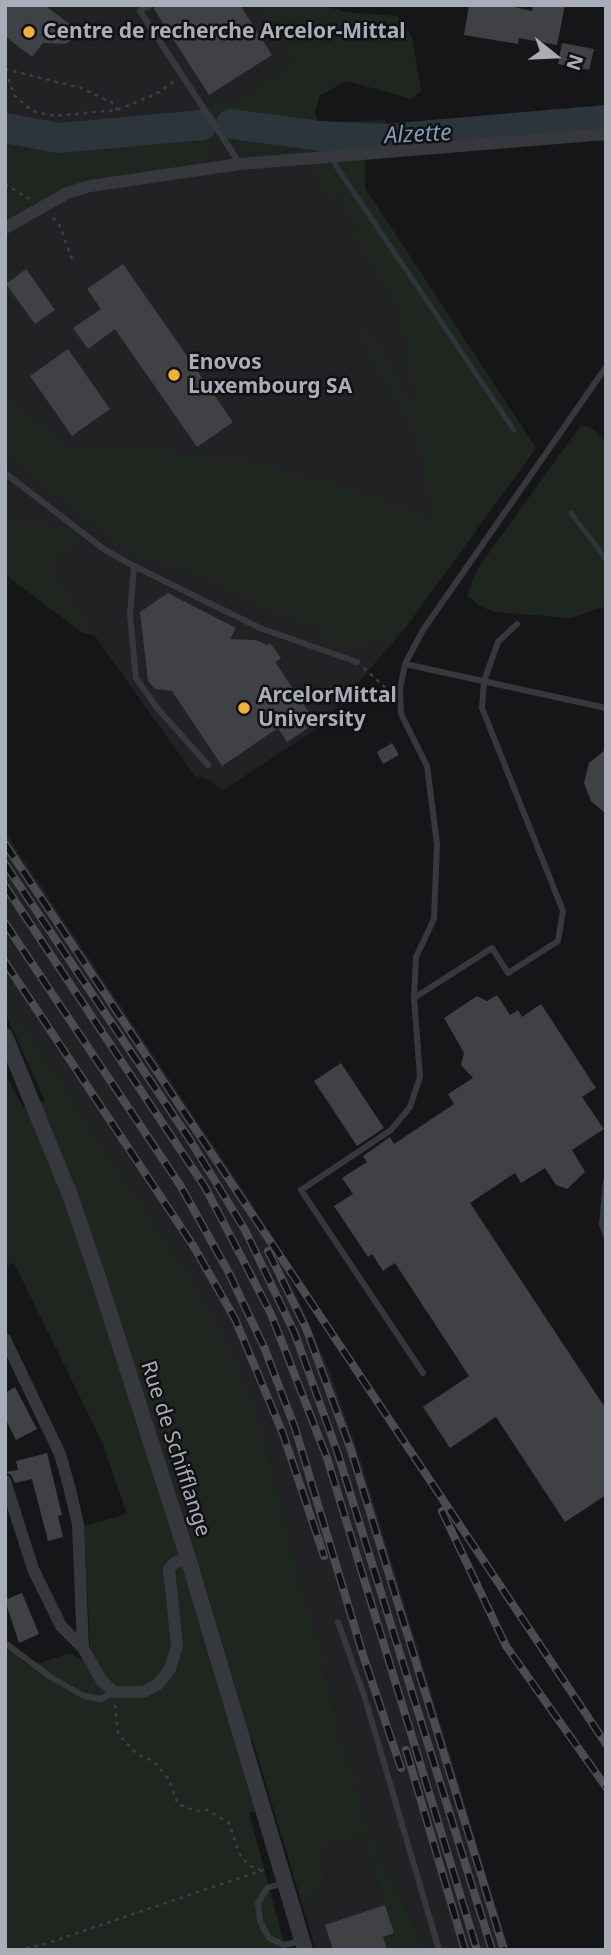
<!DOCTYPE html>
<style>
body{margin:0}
#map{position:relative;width:611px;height:1955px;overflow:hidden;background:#161618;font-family:"Noto Sans",sans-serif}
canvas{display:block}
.frame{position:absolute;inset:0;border:7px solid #a8adb8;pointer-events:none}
.north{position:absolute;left:520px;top:21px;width:70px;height:70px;-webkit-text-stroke:5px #111113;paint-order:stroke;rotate:108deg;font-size:19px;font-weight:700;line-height:28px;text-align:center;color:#a8adb8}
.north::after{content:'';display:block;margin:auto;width:24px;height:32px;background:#a8adb8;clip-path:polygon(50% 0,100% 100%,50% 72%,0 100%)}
</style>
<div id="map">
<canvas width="611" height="1955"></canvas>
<div class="frame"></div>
<div class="north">N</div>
</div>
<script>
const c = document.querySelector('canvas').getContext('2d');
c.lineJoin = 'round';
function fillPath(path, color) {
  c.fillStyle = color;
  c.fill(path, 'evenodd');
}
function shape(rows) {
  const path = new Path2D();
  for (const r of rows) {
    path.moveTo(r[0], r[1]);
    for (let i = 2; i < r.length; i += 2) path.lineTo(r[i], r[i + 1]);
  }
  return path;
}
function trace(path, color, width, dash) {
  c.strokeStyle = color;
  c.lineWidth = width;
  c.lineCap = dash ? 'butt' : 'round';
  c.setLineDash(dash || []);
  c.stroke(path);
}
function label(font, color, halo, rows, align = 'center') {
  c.font = font + ' "Noto Sans",sans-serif';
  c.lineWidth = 5;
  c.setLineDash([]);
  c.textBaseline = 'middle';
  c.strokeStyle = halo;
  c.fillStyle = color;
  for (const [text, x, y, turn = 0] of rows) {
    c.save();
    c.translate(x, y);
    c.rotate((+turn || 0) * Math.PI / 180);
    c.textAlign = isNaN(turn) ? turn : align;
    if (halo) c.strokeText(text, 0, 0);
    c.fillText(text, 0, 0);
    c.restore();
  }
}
fillPath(shape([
 [5,5,255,5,293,64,236,100,178,111,178,126,59,138,14,132,5,128],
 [232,139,257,153,361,144,365,188,536,448,403,631,319,727,222,791,210,780,195,776,94,635,83,633,5,574,5,228,42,206,210,140],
 [5,832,251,1202,297,1296,329,1370,362,1464,509,1950,426,1950,371,1833,342,1736,265,1440,184,1266,5,995],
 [362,1835,395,1935,384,1939,387,1950,316,1950,303,1907,328,1882,321,1849]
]), '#222225');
fillPath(shape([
 [255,5,322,5,345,12,397,16,412,37,421,91,411,99,347,81,320,95,315,112,321,135,337,122,384,120,389,129,387,139,361,144,257,153,235,146,231,139,210,140,203,169,90,186,5,228,5,128,59,138,177,126,178,111,236,100,293,64],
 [365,159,365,188,536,448,403,631,351,649,320,640,323,628,270,610,200,572,135,555,104,533,5,454,5,397,69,449,109,447,239,460,361,493,435,521,419,443,360,333,367,328,422,424,399,306,351,231,358,226,337,193,329,197,312,171,316,164],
 [581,425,593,429,606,442,606,606,571,618,495,612,479,606,467,595,478,568],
 [5,517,66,529,78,544,48,566,94,635,83,633,5,574],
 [5,995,184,1266,236,1364,265,1440,342,1736,371,1833,426,1950,387,1950,383,1939,395,1935,362,1835,321,1849,328,1882,303,1907,253,1741,236,1720,261,1809,249,1813,286,1950,5,1950,5,1647,30,1666,70,1653,91,1666,84,1526,127,1514,102,1442,14,1263,5,1266,5,1074,23,1107,45,1101,5,1012]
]), '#1e261f');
trace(shape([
 [334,163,514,430],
 [571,513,606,559]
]), '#2c353c', 5);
trace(shape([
 [231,124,321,136,387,139,606,120],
 [5,128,59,138,202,125]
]), '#2c353c', 30);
fillPath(shape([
 [5,5,44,5,83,34,65,44,43,43,32,57,5,36],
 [156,5,240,5,272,55,209,95,154,9],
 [469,5,505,5,532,11,533,5,565,5,557,45,519,38,518,44,464,35],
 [562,43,594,49,589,70,558,64],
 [123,264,233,422,197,447,115,329,88,349,73,328,101,309,87,289],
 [26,269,55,310,35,324,6,284],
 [68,349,110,409,72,436,30,376],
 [168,593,236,628,230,639,256,640,267,645,270,643,281,658,275,662,316,723,287,742,278,728,222,766,172,691,155,689,148,681,140,612],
 [392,743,399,755,383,764,377,752],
 [606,749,606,814,591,801,584,783,589,763],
 [497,995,510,1015,518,1010,522,1017,541,1004,596,1088,582,1097,604,1129,572,1150,585,1172,567,1189,556,1185,545,1168,521,1183,515,1173,470,1203,606,1409,606,1495,565,1522,496,1417,450,1448,423,1407,469,1376,395,1263,383,1271,372,1254,368,1257,334,1206,353,1194,342,1178,367,1162,363,1156,390,1137,394,1144,454,1104,448,1094,473,1078,461,1065,464,1053,444,1018,477,996,487,1001],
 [341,1063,384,1128,357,1146,314,1081],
 [15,1387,37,1429,16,1440,5,1418,5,1393],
 [47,1453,62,1515,58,1516,63,1537,48,1541,32,1479,15,1483,11,1475,5,1472,18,1470,16,1461],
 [22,1593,39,1634,19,1643,5,1600],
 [385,1905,394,1933,383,1937,387,1950,333,1950,325,1925]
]), '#404145');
trace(shape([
 [5,69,81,88,113,103,117,110],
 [5,71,15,96,32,111,55,116,117,110,156,94,175,81],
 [5,184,29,199],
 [53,218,59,224,73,262],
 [364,668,390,692],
 [115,1705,118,1734,137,1754,153,1761,168,1778,178,1804,196,1811,207,1810,229,1823,239,1853,248,1865,260,1870],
 [18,1950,42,1945,266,1869]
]), '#3d3f44', 2.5, [3.5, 5]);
trace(shape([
 [150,5,140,11,240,164],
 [5,473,105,550,134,566,260,628,357,662],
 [134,566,130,614,136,678,158,709,208,765],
 [405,664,606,708],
 [414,998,492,948,508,973,558,941,563,911,482,708,484,681,498,642,517,624],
 [606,1181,602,1224,606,1236],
 [423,1373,301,1190,391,1130,410,1107,420,1077,414,998,416,957,434,919,437,844,427,766,401,714,400,689,405,664,423,630,606,367],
 [338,1622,364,1695,439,1950],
 [5,1643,52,1678,84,1696,101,1699,114,1692],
 [283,1883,267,1888,258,1903,260,1921,269,1938,284,1945,300,1941]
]), '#37383d', 6);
trace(shape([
 [5,228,67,193,90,186,240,164,606,134],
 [5,1339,60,1454,69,1486,78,1524,83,1648],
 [5,1481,33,1569,61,1626,83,1648,102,1681,114,1692,143,1692,158,1684,170,1669,177,1646,169,1569,174,1563,188,1558]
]), '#37383d', 12);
trace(shape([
 [5,1036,70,1195,98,1277,188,1558,305,1950]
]), '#37383d', 16);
const rail = shape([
 [5,844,606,1744],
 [5,864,190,1140,245,1230,295,1334,338,1454,492,1950],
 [5,886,205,1187,271,1314,327,1458,477,1950],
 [5,923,180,1185,229,1273,264,1347,295,1428,363,1655,401,1768],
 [5,962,194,1247,235,1319,283,1434,324,1556],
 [268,1251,306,1328,351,1450,504,1950],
 [442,1511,506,1646,606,1787],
 [406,1750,465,1950]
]);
trace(rail, '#4a4c52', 8);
trace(rail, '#111113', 5, [16]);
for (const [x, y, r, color] of [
 [29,32,7,"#f2b134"],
 [174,375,7,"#f2b134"],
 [244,708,7,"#f2b134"]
]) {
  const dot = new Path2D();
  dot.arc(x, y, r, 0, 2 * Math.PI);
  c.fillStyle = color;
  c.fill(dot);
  trace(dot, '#111113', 2.5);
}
label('bold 21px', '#a8adb8', '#111113', [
 ["Centre de recherche Arcelor-Mittal",43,32],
 ["Enovos",188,363],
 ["Luxembourg SA",188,387],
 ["ArcelorMittal",258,696],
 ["University",258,720]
], 'left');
label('21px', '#a8adb8', '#111113', [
 ["Rue de Schifflange",175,1449,72]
]);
label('italic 23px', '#7f9bb3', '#111113', [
 ["Alzette",418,135,-3]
]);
</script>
